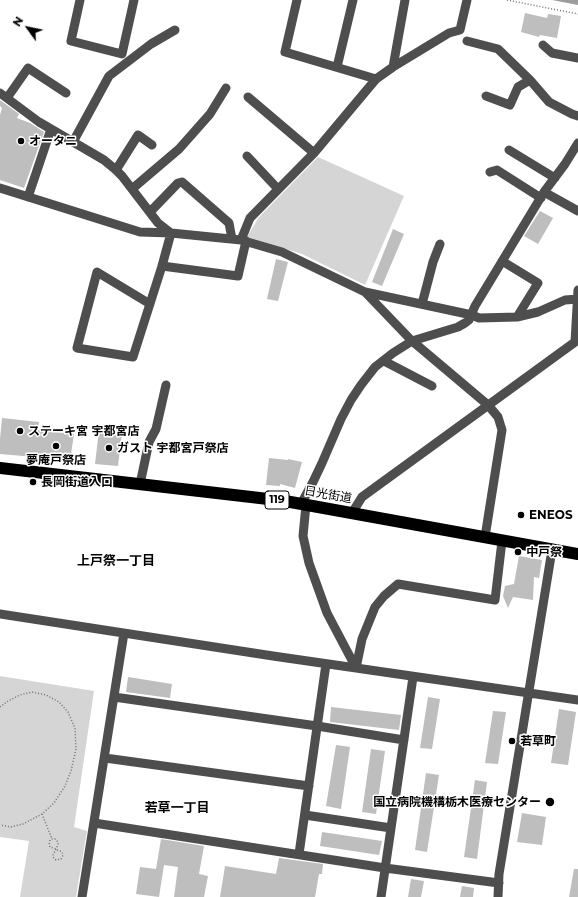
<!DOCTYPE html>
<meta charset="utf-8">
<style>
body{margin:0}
#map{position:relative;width:578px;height:897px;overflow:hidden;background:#fff;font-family:Montserrat,sans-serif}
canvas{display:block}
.north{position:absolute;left:8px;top:8px;width:40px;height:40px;-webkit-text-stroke:3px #fff;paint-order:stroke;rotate:303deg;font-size:11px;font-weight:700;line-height:16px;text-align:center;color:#000}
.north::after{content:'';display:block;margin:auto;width:14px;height:18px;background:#000;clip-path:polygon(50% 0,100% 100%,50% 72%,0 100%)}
</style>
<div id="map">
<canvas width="578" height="897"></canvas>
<div class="north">N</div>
</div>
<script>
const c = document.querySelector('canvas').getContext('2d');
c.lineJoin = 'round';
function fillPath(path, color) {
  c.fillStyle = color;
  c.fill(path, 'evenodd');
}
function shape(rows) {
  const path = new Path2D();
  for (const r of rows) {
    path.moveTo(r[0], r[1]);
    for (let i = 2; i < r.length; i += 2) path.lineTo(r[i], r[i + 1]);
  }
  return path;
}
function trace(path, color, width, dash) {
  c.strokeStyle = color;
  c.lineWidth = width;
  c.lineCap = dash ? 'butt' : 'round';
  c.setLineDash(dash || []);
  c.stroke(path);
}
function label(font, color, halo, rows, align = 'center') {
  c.font = font + ' Montserrat,"Noto Sans JP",sans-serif';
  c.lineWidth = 3;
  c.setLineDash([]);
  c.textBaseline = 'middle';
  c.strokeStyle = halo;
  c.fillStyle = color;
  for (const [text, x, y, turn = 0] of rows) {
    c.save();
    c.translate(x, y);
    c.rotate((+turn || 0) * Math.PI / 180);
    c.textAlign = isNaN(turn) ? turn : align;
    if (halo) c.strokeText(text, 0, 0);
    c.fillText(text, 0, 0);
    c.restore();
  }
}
fillPath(shape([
 [318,157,404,196,365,285,302,254,247,237,259,217],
 [0,676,94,691,74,827,87,831,76,897,20,897,29,841,0,837]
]), '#d5d5d5');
fillPath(shape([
 [552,0,578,0,578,5]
]), '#9c9c9c');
fillPath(shape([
 [525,13,547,18,548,14,561,16,557,38,540,35,539,37,521,32],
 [0,100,19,114,17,118,30,123,44,132,24,188,0,180,0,115,2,108,0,106],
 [540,211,553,218,538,244,524,236],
 [393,229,404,234,382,286,372,282],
 [276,259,288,262,278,301,267,299],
 [2,418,39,422,38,430,74,434,70,461,35,456,35,457,0,454,0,439],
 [99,430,122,433,118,466,95,464],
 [269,458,288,460,288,459,302,462,295,488,280,484,280,486,266,485],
 [519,556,542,560,539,578,534,577,533,600,513,597,508,608,503,596,505,586,514,584],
 [128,677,172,684,170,698,126,692],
 [428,697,440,699,432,749,420,748],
 [331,707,401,715,399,730,330,722],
 [559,709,576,712,568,765,551,763],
 [493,711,506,712,498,764,485,763],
 [336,745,350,747,341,809,326,806],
 [371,749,385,751,376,814,362,812],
 [426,773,439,775,427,852,415,850],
 [475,780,487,782,477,859,464,857],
 [522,813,546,817,542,845,517,842],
 [322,832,382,841,379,855,320,846],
 [161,839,204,846,199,874,208,876,204,897,174,897,178,867,164,865,159,897,136,894,140,867,156,869],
 [279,858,323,864,322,874,319,874,315,897,220,897,225,866,276,874],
 [574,869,578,869,578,897,569,897],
 [411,879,424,881,421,897,408,897],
 [462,886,474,888,473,897,460,897]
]), '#bebebe');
trace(shape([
 [507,0,578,14],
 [0,707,8,701,20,695,32,692,46,695,59,702,68,712,75,728,76,749,71,771,65,786,54,803,42,814,23,824,11,827,0,825],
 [42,814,52,839],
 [56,849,53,855,53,857,56,860,61,859,63,855,62,852,60,851,57,850,56,849,50,847,49,845,50,840,52,839,55,839,58,842,58,844,56,849]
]), '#707070', 1.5, [1, 2]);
trace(shape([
 [80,0,71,41,122,54,134,0],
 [297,0,285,52,376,79,393,67,405,0],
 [467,41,498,49,530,80],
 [543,45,552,53,578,58],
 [337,67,353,0],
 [393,67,449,33,460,30,467,0],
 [0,93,39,122,104,160,116,170,122,176,158,223,171,233,241,240,282,252,365,292,472,315,479,318,517,317,538,312,565,300,578,299],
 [486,96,510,105,518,87,530,80,549,102,572,114,578,116],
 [248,97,314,153],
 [7,98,28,68,66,93],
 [73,142,109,76,151,44,175,30],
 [509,150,555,178],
 [247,156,278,189],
 [116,170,138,135,152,145],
 [490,172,497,170,541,198],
 [0,188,140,232,171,233,162,266,238,276,246,241],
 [132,189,179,149,210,114,226,88],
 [544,192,578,211],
 [28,197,51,129],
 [150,212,178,183,182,182,229,223,232,239],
 [241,240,250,218,314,153,376,79],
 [502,261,538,283,517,317],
 [365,292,411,340,488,405,498,417,502,430,485,537],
 [150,304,97,272,77,348,133,357,162,266],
 [422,304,433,262,440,244],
 [384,361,432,386],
 [140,484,149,442,156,429,166,385],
 [301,504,313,482,322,463,341,419,351,400,361,385,375,367,393,353,412,341,458,327,465,323,469,320,475,306,544,192,565,164,578,143],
 [306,505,303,536,309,563,327,613,356,668],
 [352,513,362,497,575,342,578,290],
 [0,614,273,656,578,700],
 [356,668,362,639,375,607,384,596,398,584,495,600,502,541],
 [114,697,317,726,404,740],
 [105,758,309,786],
 [305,815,391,828],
 [94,823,385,868,499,883],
 [299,854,326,664],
 [82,897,124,633],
 [381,897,413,677],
 [498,897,499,874,552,550]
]), '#4e4e4e', 9);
trace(shape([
 [0,468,251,497,285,501,578,554]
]), '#000', 12);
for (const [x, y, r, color] of [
 [21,141,4,"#000"],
 [20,431,4,"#000"],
 [56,446,4,"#000"],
 [109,448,4,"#000"],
 [33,482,4,"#000"],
 [521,515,4,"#000"],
 [518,552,4,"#000"],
 [512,741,4,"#000"],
 [550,802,5,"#000"]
]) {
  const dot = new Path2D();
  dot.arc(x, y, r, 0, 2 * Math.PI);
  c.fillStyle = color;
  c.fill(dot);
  trace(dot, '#fff', 1.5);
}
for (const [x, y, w] of [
 [277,500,24]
]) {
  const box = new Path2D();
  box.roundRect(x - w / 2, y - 9, w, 18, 3);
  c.fillStyle = '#fff';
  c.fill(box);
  trace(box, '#000', 1);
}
label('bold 11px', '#000', null, [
 ["119",277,500]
]);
label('bold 12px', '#000', '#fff', [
 ["オータニ",29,141],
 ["ステーキ宮 宇都宮店",28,431],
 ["ガスト 宇都宮戸祭店",117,448],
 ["夢庵戸祭店",56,460,"center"],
 ["長岡街道入口",41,482],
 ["ENEOS",529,515],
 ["中戸祭",526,552],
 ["若草町",520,741],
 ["国立病院機構栃木医療センター",541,802,"right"]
], 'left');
label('12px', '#000', '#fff', [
 ["日光街道",328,495,10]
]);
label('bold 13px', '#000', '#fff', [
 ["上戸祭一丁目",116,561],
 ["若草一丁目",177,808]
]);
</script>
